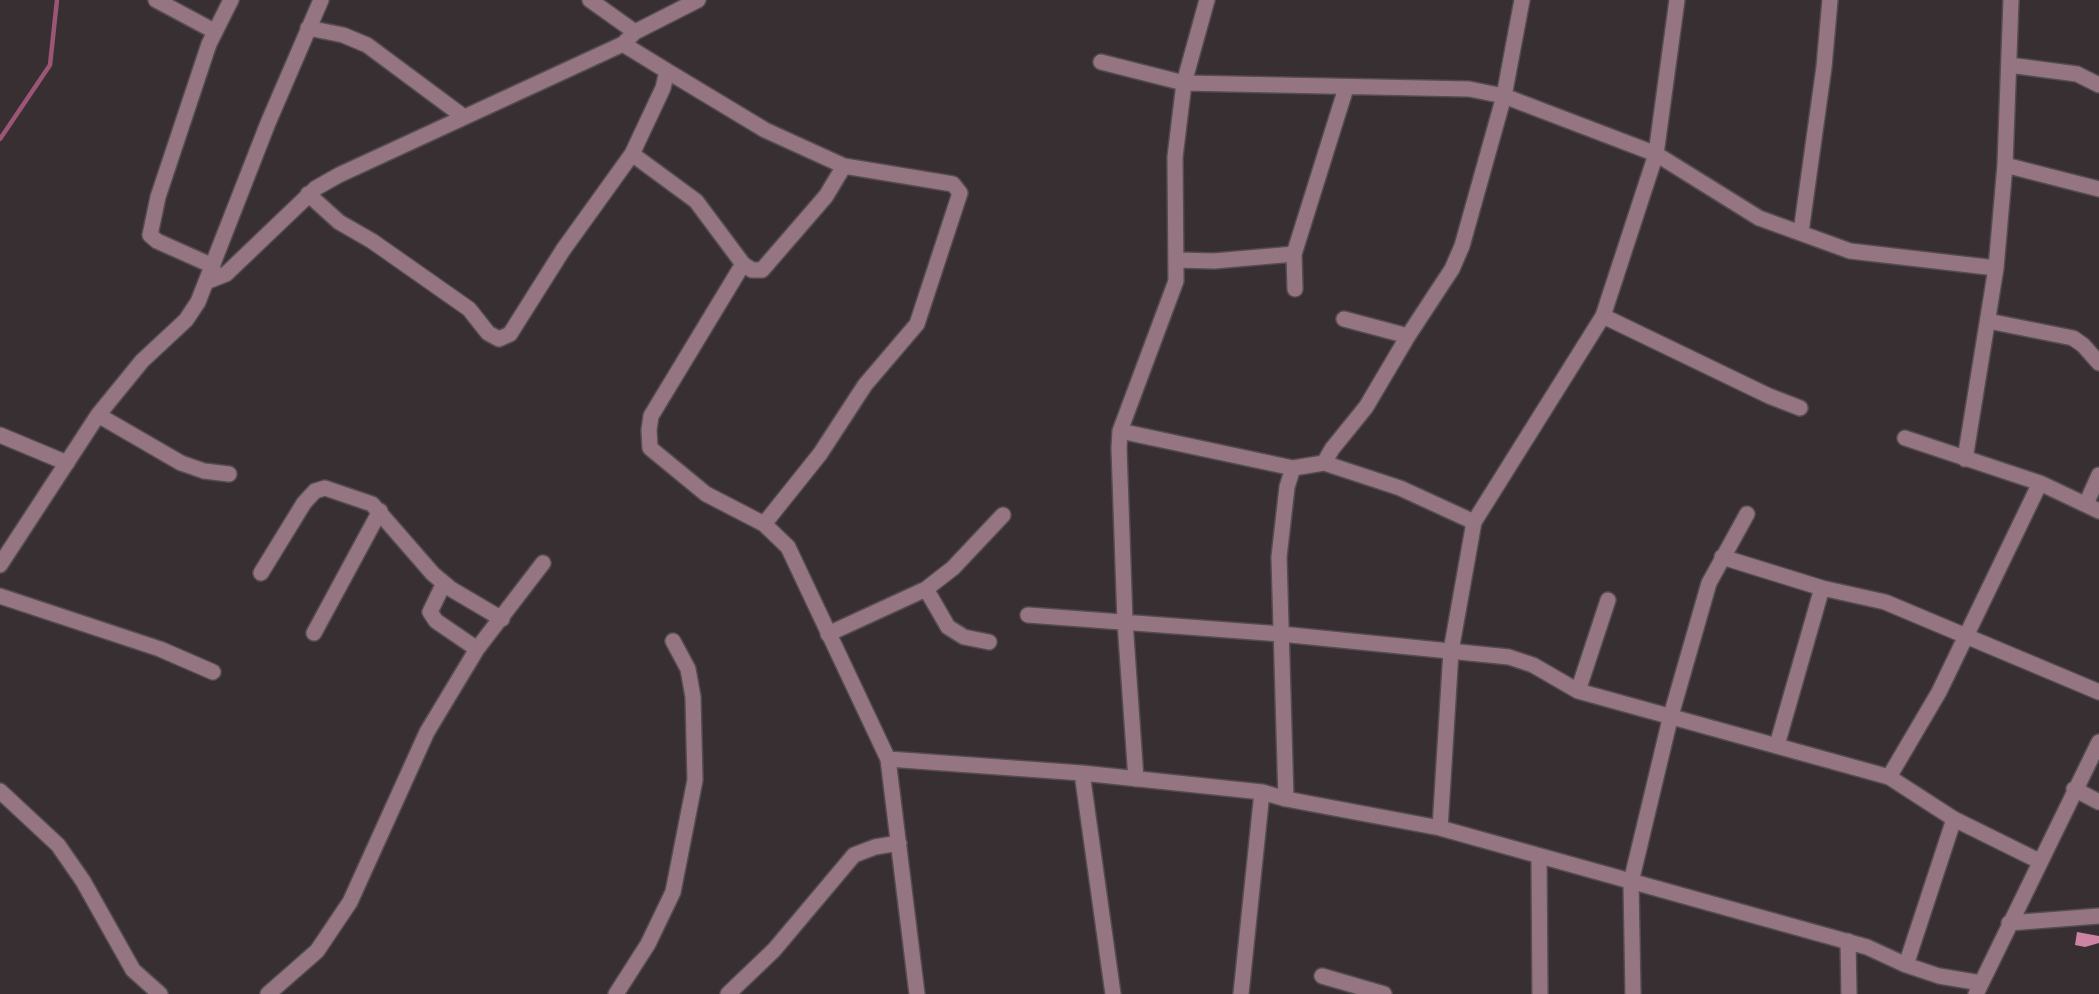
<!DOCTYPE html>
<style>
body{margin:0}
canvas{display:block;background:#372f32}
</style>
<canvas width="2099" height="994"></canvas>
<script>
const c = document.querySelector('canvas').getContext('2d');
c.lineJoin = 'round';
function shape(rows) {
  const path = new Path2D();
  for (const r of rows) {
    path.moveTo(r[0], r[1]);
    for (let i = 2; i < r.length; i += 2) path.lineTo(r[i], r[i + 1]);
  }
  return path;
}
function trace(path, color, width, dash) {
  c.strokeStyle = color;
  c.lineWidth = width;
  c.lineCap = dash ? 'butt' : 'round';
  c.setLineDash(dash || []);
  c.stroke(path);
}
function fillPath(path, color) {
  c.fillStyle = color;
  c.fill(path, 'evenodd');
}
trace(shape([
 [0,139,50,65,57,0]
]), '#9c5576', 4.5);
fillPath(shape([
 [2077,932,2099,936,2099,943,2085,947,2075,945]
]), '#ce82a4');
const minor = shape([
 [156,0,214,31],
 [590,0,635,32],
 [308,28,343,35,367,45,464,117],
 [1101,62,1184,83,1469,89,1504,96,1656,154,1759,218,1850,251,1996,268],
 [2009,65,2077,74,2099,85],
 [667,71,765,130,844,166,953,184,960,193,917,324,865,385,820,454,764,524],
 [632,154,696,201,743,264,752,270,762,270,826,196,844,166],
 [2005,165,2099,189],
 [308,194,339,222,372,241,469,309,488,333,499,339,510,334,563,250,632,154,663,88,667,71,623,44],
 [1801,232,1824,67,1830,0],
 [1177,260,1214,261,1294,254],
 [743,264,651,416,649,430,650,448,706,494,764,524,788,547,888,759,917,994],
 [213,266,157,241,150,235,158,197,209,44,231,0],
 [206,282,226,274,316,188,339,175,623,44,635,32,698,0],
 [1295,289,1294,254,1346,88],
 [1603,316,1769,396,1800,408],
 [1344,319,1408,336],
 [1988,321,2073,338,2083,345,2099,363],
 [98,415,181,463,204,471,229,474],
 [1120,431,1293,468,1324,463,1400,488,1474,522],
 [0,435,67,463],
 [1905,438,2040,483,2099,511],
 [1965,459,1996,268,2005,165,2011,0],
 [1324,463,1332,449,1366,407,1408,336,1452,269,1462,246,1504,96,1522,0],
 [2086,504,2099,475],
 [1722,557,1822,588,1885,602,2099,692],
 [0,565,98,415,142,361,186,320,198,302,268,123,321,0],
 [261,573,304,503,315,491,325,488,372,504,433,574,451,589,502,619],
 [444,583,430,612,436,621,477,649],
 [926,589,948,627,964,637,989,642],
 [0,596,160,649,213,672],
 [1028,615,1281,634,1509,657,1533,665,1578,691,1889,777,1954,819],
 [314,633,380,511],
 [828,634,926,589,953,568,1003,515],
 [1578,691,1608,600],
 [1777,745,1822,588],
 [888,759,1082,773,1262,792,1286,799,1440,828,1867,947,1906,965,1939,976,1981,983],
 [1082,773,1113,994],
 [1889,777,1939,692,2040,483],
 [1136,779,1125,622,1119,448,1120,431,1176,281,1175,157,1184,83,1207,0],
 [2074,789,2099,802],
 [0,791,58,845,83,881,133,970,160,994],
 [1286,799,1279,557,1287,487,1293,468],
 [1440,828,1451,651,1474,522,1603,316,1656,154,1677,0],
 [1539,857,1540,994],
 [2009,923,2099,916],
 [1848,941,1849,994],
 [1906,965,1954,819,2039,861],
 [1322,976,1384,994],
 [268,994,317,951,350,902,427,732,477,649,543,563],
 [616,994,648,944,673,892,695,780,693,697,688,669,673,641],
 [728,994,774,950,854,855,875,847,899,843],
 [1241,994,1262,792],
 [1633,994,1631,882,1670,719,1709,583,1747,514],
 [1976,994,2099,742]
]);
trace(minor, '#544c4f', 18);
trace(minor, '#967583', 15);
</script>
